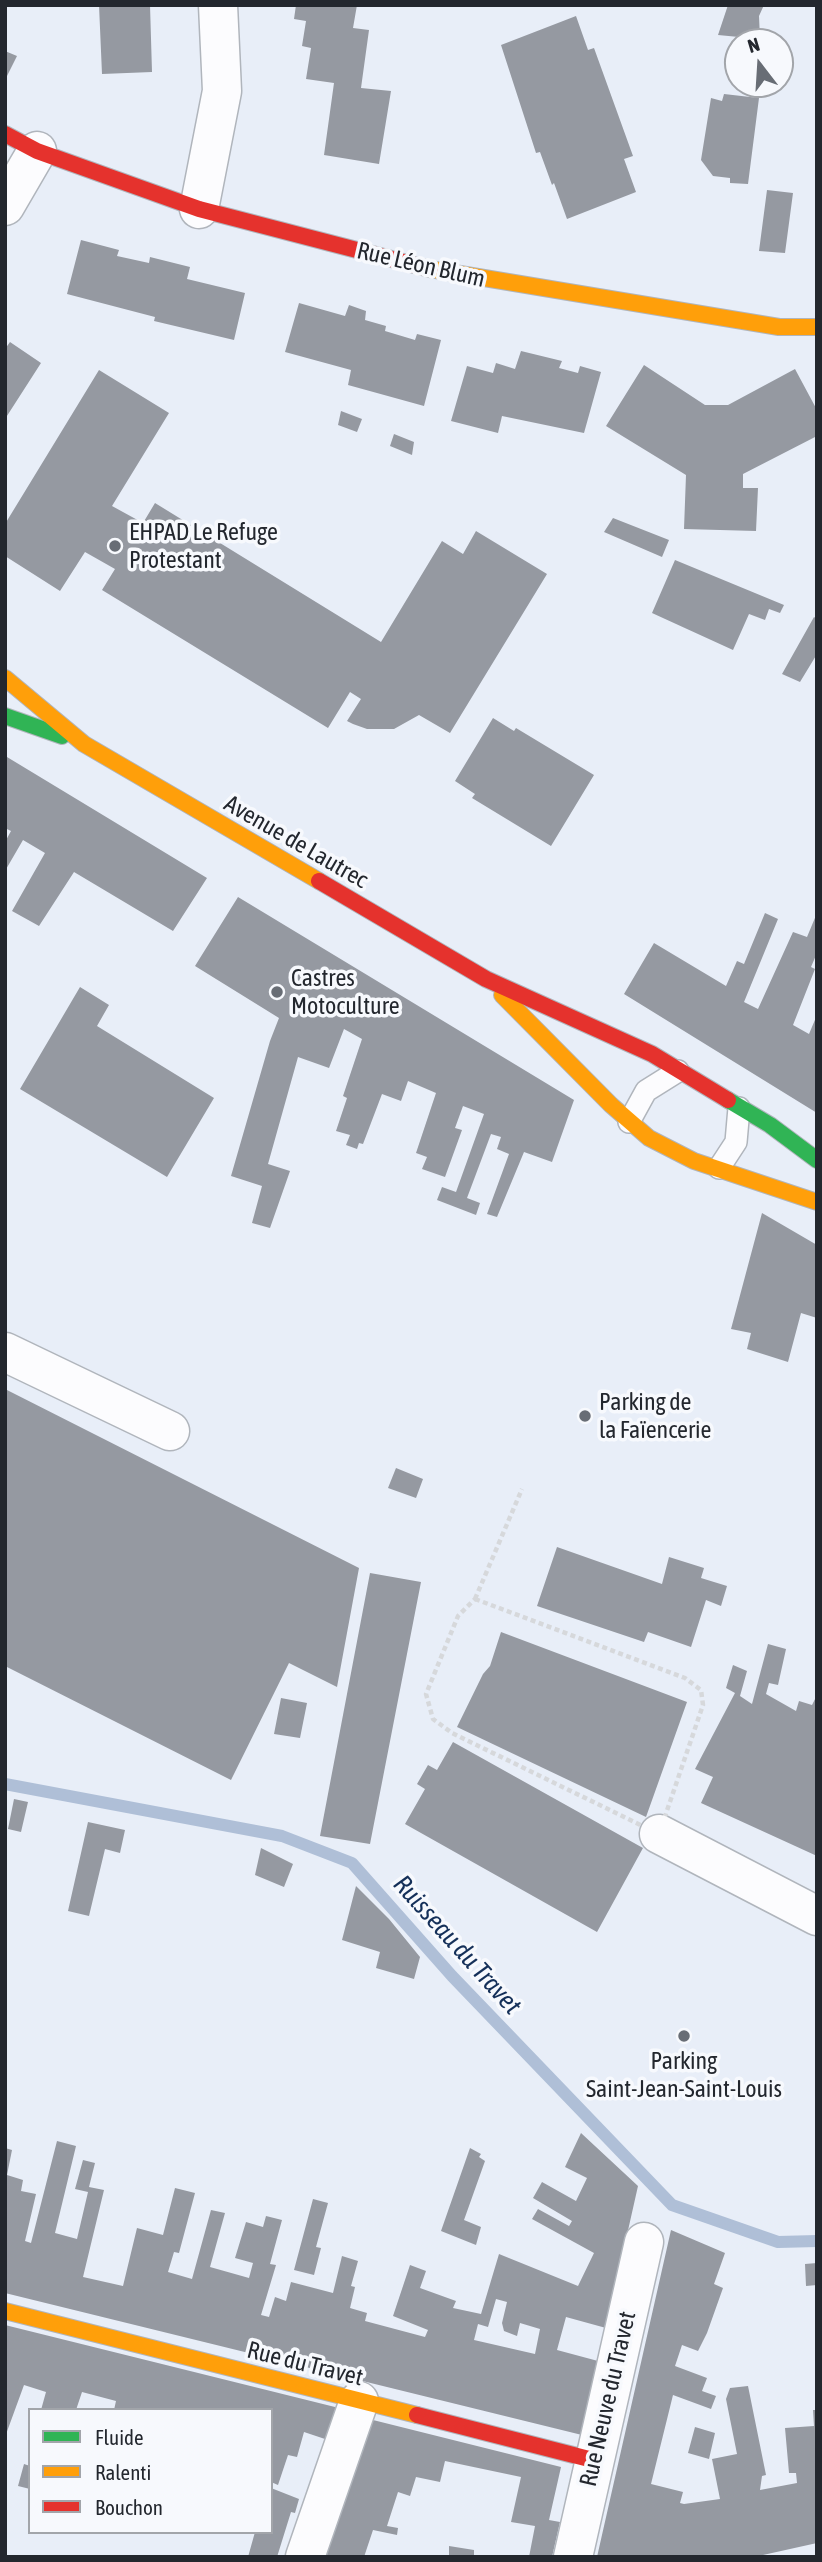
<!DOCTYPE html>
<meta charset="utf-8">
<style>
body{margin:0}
#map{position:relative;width:822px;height:2562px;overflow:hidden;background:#e8eef8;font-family:"Asap Condensed",sans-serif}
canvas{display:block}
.frame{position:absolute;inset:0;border:7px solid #23272e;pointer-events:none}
.legend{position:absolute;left:28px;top:2408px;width:245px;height:126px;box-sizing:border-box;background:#f7f9fd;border:2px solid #a2a5aa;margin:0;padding:9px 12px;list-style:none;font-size:21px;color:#23272e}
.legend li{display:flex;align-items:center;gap:14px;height:35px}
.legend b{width:35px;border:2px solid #a2a5aa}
.north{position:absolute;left:724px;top:28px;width:70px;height:70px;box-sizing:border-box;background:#f7f9fd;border:2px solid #a2a5aa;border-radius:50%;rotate:343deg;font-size:19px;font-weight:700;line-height:28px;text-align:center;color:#23272e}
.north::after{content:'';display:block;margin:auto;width:24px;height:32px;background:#686d75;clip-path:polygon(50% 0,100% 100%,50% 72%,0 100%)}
</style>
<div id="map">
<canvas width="822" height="2562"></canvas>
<div class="frame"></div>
<ul class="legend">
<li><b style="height:9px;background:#30b455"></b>Fluide</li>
<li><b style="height:9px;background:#ff9f0a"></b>Ralenti</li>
<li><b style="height:9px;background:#e5322d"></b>Bouchon</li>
</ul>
<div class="north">N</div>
</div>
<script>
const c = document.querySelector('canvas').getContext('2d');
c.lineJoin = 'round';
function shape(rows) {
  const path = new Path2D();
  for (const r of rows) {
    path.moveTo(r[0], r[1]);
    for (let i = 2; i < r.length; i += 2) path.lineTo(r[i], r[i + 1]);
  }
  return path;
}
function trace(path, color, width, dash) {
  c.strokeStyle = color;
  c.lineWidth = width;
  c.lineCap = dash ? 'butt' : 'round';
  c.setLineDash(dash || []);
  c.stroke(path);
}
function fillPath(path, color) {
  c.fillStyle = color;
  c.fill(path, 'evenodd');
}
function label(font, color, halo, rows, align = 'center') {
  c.font = font + ' "Asap Condensed",sans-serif';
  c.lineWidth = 7;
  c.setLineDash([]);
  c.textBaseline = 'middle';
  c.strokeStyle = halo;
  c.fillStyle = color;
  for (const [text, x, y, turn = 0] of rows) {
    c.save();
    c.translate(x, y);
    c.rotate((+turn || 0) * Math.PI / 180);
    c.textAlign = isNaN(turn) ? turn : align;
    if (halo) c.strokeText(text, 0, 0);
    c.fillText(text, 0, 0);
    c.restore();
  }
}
trace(shape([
 [5,1784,282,1836,352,1863,452,1976,672,2205,778,2242,817,2241]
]), '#afbfd7', 12);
fillPath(shape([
 [99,5,150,5,152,72,102,74],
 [296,5,357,5,353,28,369,30,361,88,391,91,379,164,324,155,334,83,306,79,311,48,302,46,306,21,294,19],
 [728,5,764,5,759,16,760,39,718,35],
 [576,16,588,50,594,48,633,156,624,159,636,192,567,219,554,183,552,185,540,152,536,153,501,45],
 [5,51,17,56,5,80],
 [724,94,759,98,748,184,730,183,730,178,713,176,701,160,711,98,722,101],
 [767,190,793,193,785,253,759,251],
 [81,240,119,250,117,256,149,263,150,257,190,267,187,279,245,293,234,340,154,321,155,317,67,294],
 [299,303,345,316,349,305,366,311,365,320,386,326,385,331,415,340,417,334,441,340,424,406,348,385,351,370,285,352],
 [10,342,41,363,5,419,5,349],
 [521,351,562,361,559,368,578,373,580,366,601,372,584,433,502,416,498,433,451,421,467,366,493,373,496,363,515,369],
 [644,365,705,405,728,405,795,369,817,410,817,436,743,474,743,488,758,488,756,531,684,529,686,475,606,426],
 [99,370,169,413,112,506,143,523,155,503,381,642,442,541,463,554,476,531,547,574,450,733,419,715,394,729,367,729,353,724,347,721,361,699,350,692,328,728,102,590,115,569,85,552,60,591,5,556,5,524],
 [341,411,362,419,357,432,338,425],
 [394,434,414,442,412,455,390,446],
 [613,518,669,540,662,557,604,532],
 [675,560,784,605,780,613,769,609,765,620,749,614,733,650,652,613],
 [814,617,817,619,817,654,800,682,782,674],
 [493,718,514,731,516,728,594,775,551,846,472,798,475,794,455,781],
 [7,757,207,878,173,931,74,872,39,926,12,911,45,853,23,840,5,871,5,842,11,831,5,828],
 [238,897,574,1100,552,1162,524,1152,497,1217,487,1214,509,1154,497,1149,501,1137,491,1134,467,1198,480,1203,476,1215,437,1200,442,1187,456,1192,484,1114,463,1106,455,1128,462,1130,445,1177,422,1169,427,1157,416,1153,436,1093,408,1081,401,1101,382,1094,363,1144,359,1143,357,1149,346,1145,350,1135,336,1131,347,1098,343,1096,362,1039,344,1029,329,1068,298,1057,268,1164,290,1171,270,1228,252,1223,262,1186,231,1176,270,1041,279,1018,195,966],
 [765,913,778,919,744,1002,758,1009,793,932,807,937,817,913,817,953,811,967,815,969,793,1025,809,1034,817,1015,817,1113,624,994,654,943,726,986,737,961,744,964],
 [80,987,109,1005,97,1026,214,1098,167,1177,20,1089],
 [762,1213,817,1245,817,1318,801,1313,788,1362,747,1349,751,1333,731,1329],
 [5,1389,359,1568,337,1687,289,1663,231,1780,5,1666],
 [396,1468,423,1479,416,1498,388,1488],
 [557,1547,662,1584,669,1557,704,1568,701,1578,727,1586,721,1606,706,1600,691,1647,648,1632,644,1642,537,1606],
 [370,1573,421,1582,370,1844,320,1836],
 [501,1632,687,1702,646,1817,457,1727,483,1674,490,1666],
 [768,1644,786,1649,778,1685,769,1683,766,1694,796,1711,799,1701,812,1705,817,1695,817,1856,701,1803,713,1777,695,1769,735,1693,726,1688,733,1665,747,1671,740,1696,752,1704],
 [281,1698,307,1703,300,1738,274,1734],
 [453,1742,643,1848,597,1932,405,1824,425,1789,417,1784,428,1765,437,1770],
 [14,1799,28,1802,21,1832,8,1829],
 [88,1822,125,1830,120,1853,105,1849,89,1916,68,1911],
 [261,1848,293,1864,284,1887,255,1875],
 [356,1886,389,1919,420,1957,414,1979,376,1968,380,1952,342,1940],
 [581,2133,638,2186,606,2328,566,2317,557,2350,598,2361,582,2435,5,2293,5,2148,12,2150,7,2175,23,2180,21,2191,36,2194,25,2241,31,2243,57,2141,76,2146,55,2233,77,2239,88,2192,75,2189,83,2160,95,2163,89,2187,104,2190,83,2277,123,2286,137,2228,163,2235,175,2188,195,2193,179,2253,174,2252,168,2272,192,2279,211,2210,225,2213,210,2267,249,2278,253,2263,235,2258,246,2222,263,2227,266,2216,282,2220,270,2264,276,2265,261,2315,269,2317,275,2297,286,2301,291,2282,333,2293,342,2256,358,2261,351,2286,355,2287,350,2308,367,2313,365,2321,425,2337,428,2330,393,2316,410,2265,426,2271,420,2288,456,2301,453,2308,481,2314,499,2254,578,2286,594,2253,532,2219,538,2209,569,2226,572,2221,533,2198,542,2182,576,2201,587,2178,565,2167],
 [496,2299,507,2302,502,2323,504,2331,517,2336,520,2323,540,2329,535,2354,474,2340,478,2324,488,2327],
 [470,2148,481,2154,479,2157,485,2161,464,2220,481,2227,476,2245,441,2231],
 [313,2199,328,2203,316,2247,321,2248,314,2275,294,2270],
 [671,2230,725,2253,714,2284,723,2288,707,2333,698,2351,682,2345,675,2366,707,2378,702,2391,716,2396,711,2409,673,2395,651,2484,683,2492,680,2503,684,2504,720,2499,712,2459,737,2454,726,2399,730,2388,748,2386,766,2475,762,2476,760,2490,797,2483,796,2473,789,2473,785,2428,814,2426,813,2410,817,2410,817,2543,754,2557,597,2557],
 [817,2263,817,2285,806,2286,805,2264],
 [5,2325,339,2408,331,2441,304,2432,297,2457,288,2455,278,2485,271,2482,271,2410,114,2410,116,2401,82,2392,76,2410,41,2410,46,2392,24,2385,5,2437],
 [369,2419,561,2467,549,2520,560,2522,552,2557,529,2557,535,2526,511,2522,521,2477,445,2461,440,2482,416,2477,410,2496,398,2492,387,2526,398,2528,397,2535,373,2530,364,2557,322,2557],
 [695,2427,715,2433,709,2459,688,2453],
 [24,2464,30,2466,30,2489,18,2486],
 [271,2488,299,2499,295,2513,291,2512,277,2557,248,2557,255,2532,271,2532],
 [449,2546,474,2550,474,2557,449,2557]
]), '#9599a1');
const lane = shape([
 [629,1122,646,1091,678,1071],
 [719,1168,736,1142,739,1108]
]);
const street = shape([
 [5,206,37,151],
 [199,209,222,91,218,5],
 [5,1352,170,1431],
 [659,1834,817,1916],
 [305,2557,359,2401],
 [573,2557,644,2242]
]);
const fast = shape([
 [5,716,62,736],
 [728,1100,770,1125,817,1160]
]);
const slow = shape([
 [430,269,779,327,817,327],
 [5,678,84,744,319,881],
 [502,995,611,1105,649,1138,694,1161,817,1202],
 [5,2311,417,2415]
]);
const jam = shape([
 [5,134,37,151,199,209,430,269],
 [319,881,486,979,652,1054,728,1100],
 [417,2415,593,2460]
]);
trace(lane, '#b0b5bc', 24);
trace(street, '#b0b5bc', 41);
trace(fast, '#b0b5bc', 18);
trace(slow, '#b0b5bc', 18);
trace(jam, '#b0b5bc', 18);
trace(shape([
 [475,1599,685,1678,701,1690,703,1705,659,1834,452,1733,433,1719,426,1694,458,1616,475,1599],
 [475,1599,522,1489]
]), '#d6d8db', 4.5, [5, 3.5]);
trace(lane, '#fcfcfe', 21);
trace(street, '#fcfcfe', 38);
trace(fast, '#30b455', 16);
trace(slow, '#ff9f0a', 16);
trace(jam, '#e5322d', 16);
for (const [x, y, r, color] of [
 [115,546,7,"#686d75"],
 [277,992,7,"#686d75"],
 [585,1416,7,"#686d75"],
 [684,2036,7,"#686d75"]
]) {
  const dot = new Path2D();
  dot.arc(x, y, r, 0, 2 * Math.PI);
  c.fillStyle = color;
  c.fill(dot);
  trace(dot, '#f7f9fd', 2.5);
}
label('24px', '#23272e', '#f7f9fd', [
 ["Rue Léon Blum",421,265,13],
 ["Avenue de Lautrec",296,842,30],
 ["Rue du Travet",305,2364,14],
 ["Rue Neuve du Travet",608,2399,-77]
]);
label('24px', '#23272e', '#f7f9fd', [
 ["EHPAD Le Refuge",129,532],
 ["Protestant",129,560],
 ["Castres",291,978],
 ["Motoculture",291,1006],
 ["Parking de",599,1402],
 ["la Faïencerie",599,1430],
 ["Parking",684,2061,"center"],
 ["Saint-Jean-Saint-Louis",684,2089,"center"]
], 'left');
label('italic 26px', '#153059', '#f7f9fd', [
 ["Ruisseau du Travet",457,1945,48]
]);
</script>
